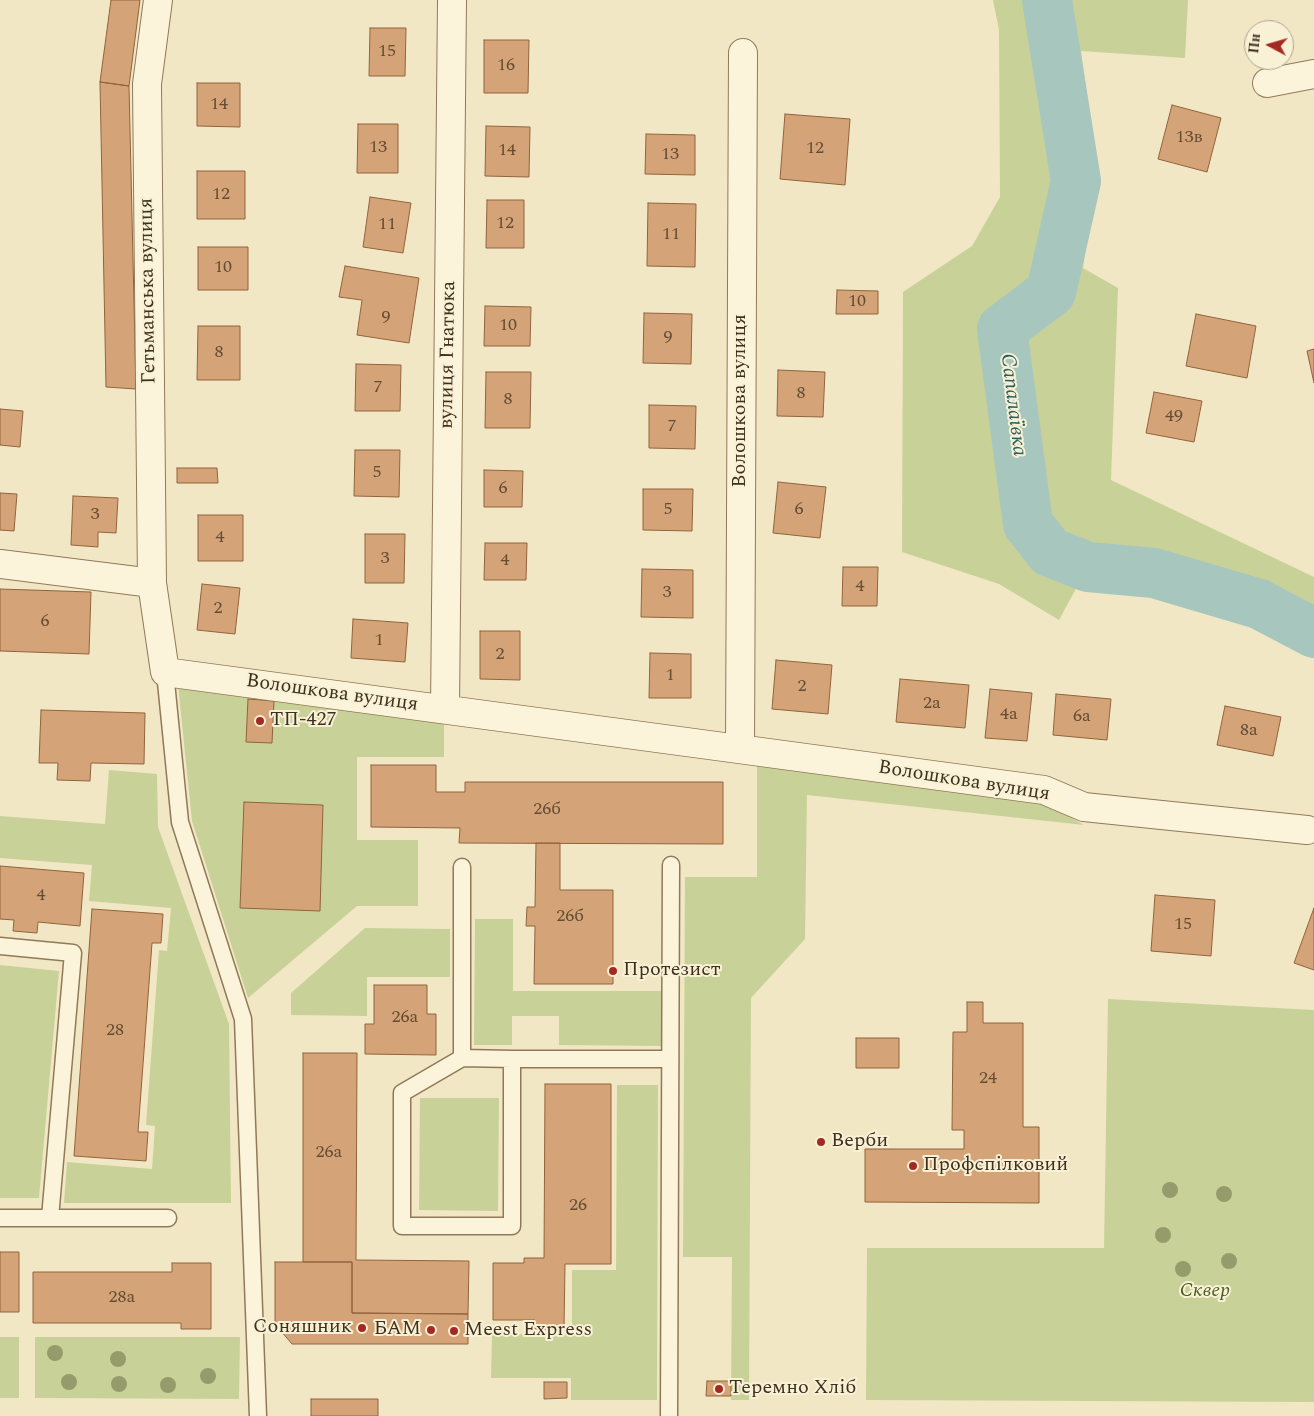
<!DOCTYPE html>
<meta charset="utf-8">
<style>
body{margin:0}
#map{position:relative;width:1314px;height:1416px;overflow:hidden;background:#f2e7c5;font-family:Spectral,serif}
canvas{display:block}
.north{position:absolute;left:1244px;top:20px;width:50px;height:50px;box-sizing:border-box;background:#f9f1d6;border:1px solid #afa48c;border-radius:50%;rotate:276deg;font-size:14px;font-weight:700;line-height:20px;text-align:center;color:#3f301e}
.north::after{content:'';display:block;margin:auto;width:18px;height:22px;background:#a52923;clip-path:polygon(50% 0,100% 100%,50% 72%,0 100%)}
</style>
<div id="map">
<canvas width="1314" height="1416"></canvas>
<div class="north">Пн</div>
</div>
<script>
const c = document.querySelector('canvas').getContext('2d');
c.lineJoin = 'round';
function fillPath(path, color) {
  c.fillStyle = color;
  c.fill(path, 'evenodd');
}
function shape(rows) {
  const path = new Path2D();
  for (const r of rows) {
    path.moveTo(r[0], r[1]);
    for (let i = 2; i < r.length; i += 2) path.lineTo(r[i], r[i + 1]);
  }
  return path;
}
function trace(path, color, width, dash) {
  c.strokeStyle = color;
  c.lineWidth = width;
  c.lineCap = dash ? 'butt' : 'round';
  c.setLineDash(dash || []);
  c.stroke(path);
}
function label(font, color, halo, rows, align = 'center') {
  c.font = font + ' Spectral,serif';
  c.lineWidth = 4;
  c.setLineDash([]);
  c.textBaseline = 'middle';
  c.strokeStyle = halo;
  c.fillStyle = color;
  for (const [text, x, y, turn = 0] of rows) {
    c.save();
    c.translate(x, y);
    c.rotate((+turn || 0) * Math.PI / 180);
    c.textAlign = isNaN(turn) ? turn : align;
    if (halo) c.strokeText(text, 0, 0);
    c.fillText(text, 0, 0);
    c.restore();
  }
}
fillPath(shape([
 [993,0,1188,0,1185,58,1081,51,1097,170,1083,268,1118,288,1111,480,1314,577,1314,655,1214,609,1078,585,1059,620,999,584,902,552,903,292,972,246,1000,197,999,30],
 [178,685,444,721,444,757,357,757,357,840,418,840,418,906,357,906,248,998,192,821],
 [757,763,1042,802,1084,825,807,795,805,939,751,998,749,1400,731,1400,732,1257,683,1257,685,877,757,877],
 [109,770,157,774,158,827,229,1024,231,1203,64,1203,67,1162,152,1169,155,1126,146,1125,159,950,167,951,171,908,89,901,92,865,0,858,0,816,105,824],
 [475,919,513,919,513,991,663,991,663,1046,559,1045,559,1016,512,1016,512,1045,474,1045],
 [365,928,450,929,450,977,367,977,367,1016,291,1015,291,993],
 [0,965,59,971,39,1198,0,1198],
 [1108,999,1314,1010,1314,1402,866,1400,867,1248,1104,1248],
 [617,1085,658,1085,657,1400,571,1400,571,1378,491,1378,492,1334,572,1334,572,1270,616,1270],
 [420,1098,499,1098,498,1211,419,1210],
 [0,1337,19,1337,19,1398,0,1398],
 [35,1337,240,1337,239,1399,35,1398]
]), '#c8d298');
trace(shape([
 [1047,0,1076,181,1051,292,1002,329,1028,524,1050,552,1088,567,1154,573,1259,604,1314,633]
]), '#a7c6be', 50);
const building = shape([
 [111,0,140,0,129,86,100,82,111,0],
 [370,28,406,28,405,76,369,76,370,28],
 [484,40,529,40,528,93,484,93,484,40],
 [100,82,129,86,136,389,106,387,100,82],
 [197,83,240,83,240,127,197,126,197,83],
 [1172,105,1221,118,1207,172,1158,159,1172,105],
 [785,114,850,119,845,185,780,179,785,114],
 [358,124,398,124,398,173,357,173,358,124],
 [486,126,530,127,529,177,485,176,486,126],
 [646,134,695,135,695,175,645,174,646,134],
 [197,171,245,171,245,219,197,219,197,171],
 [370,197,411,203,403,253,363,247,370,197],
 [487,200,524,200,524,248,486,248,487,200],
 [648,203,696,204,695,267,647,266,648,203],
 [198,247,248,247,248,290,198,290,198,247],
 [345,266,419,278,409,343,357,335,362,300,339,297,345,266],
 [837,290,878,291,878,314,836,314,837,290],
 [485,306,531,307,530,346,484,346,485,306],
 [644,313,692,314,691,364,643,363,644,313],
 [1196,314,1256,326,1247,378,1186,366,1196,314],
 [198,326,240,326,240,380,197,380,198,326],
 [1314,349,1314,383,1307,351,1314,349],
 [356,364,401,365,400,411,355,411,356,364],
 [778,370,825,372,823,417,777,416,778,370],
 [486,372,531,372,530,428,485,428,486,372],
 [1154,392,1202,401,1194,442,1146,433,1154,392],
 [649,405,696,406,695,449,649,448,649,405],
 [0,409,23,411,20,447,0,445,0,409],
 [355,450,400,450,399,497,354,496,355,450],
 [177,468,217,468,218,483,177,483,177,468],
 [484,470,523,471,522,507,484,507,484,470],
 [778,482,826,487,820,538,773,533,778,482],
 [643,489,693,489,692,531,643,530,643,489],
 [0,493,17,494,14,531,0,530,0,493],
 [73,496,118,498,116,533,98,532,98,547,71,545,73,496],
 [198,515,243,515,243,561,198,561,198,515],
 [365,534,405,534,404,583,365,583,365,534],
 [485,543,527,543,526,580,484,580,485,543],
 [843,567,878,567,877,606,842,606,843,567],
 [642,569,693,570,693,618,641,617,642,569],
 [202,584,240,588,235,634,197,630,202,584],
 [0,589,91,592,89,654,0,651,0,589],
 [353,619,408,623,405,662,351,658,353,619],
 [480,631,520,631,520,680,480,679,480,631],
 [650,653,691,654,691,698,649,698,650,653],
 [776,660,832,665,828,714,772,709,776,660],
 [900,679,969,685,965,728,896,722,900,679],
 [990,689,1032,693,1027,741,985,738,990,689],
 [1056,694,1111,699,1107,740,1053,735,1056,694],
 [248,699,274,701,272,743,246,742,248,699],
 [1225,706,1281,717,1273,756,1217,745,1225,706],
 [41,710,145,713,144,764,91,763,90,781,57,780,58,763,39,763,41,710],
 [371,765,436,765,436,792,465,792,465,782,723,782,723,844,459,843,460,828,371,827,371,765],
 [244,802,323,805,320,911,240,908,244,802],
 [536,843,560,843,560,890,613,890,613,984,534,984,535,926,526,926,527,907,535,907,536,843],
 [0,866,84,873,80,926,38,922,37,933,13,931,14,920,0,919,0,866],
 [1155,895,1215,900,1211,956,1151,951,1155,895],
 [1314,908,1314,970,1294,963,1314,908],
 [92,909,163,914,161,943,152,943,138,1132,148,1132,146,1161,74,1156,92,909],
 [374,985,427,985,427,1014,436,1014,436,1055,365,1054,365,1024,374,1024,374,985],
 [967,1002,983,1002,983,1023,1023,1023,1023,1127,1039,1127,1039,1203,865,1202,865,1149,964,1149,964,1130,952,1130,953,1032,967,1032,967,1002],
 [856,1038,899,1038,899,1068,856,1068,856,1038],
 [303,1053,357,1053,356,1260,469,1261,468,1314,352,1313,352,1262,303,1262,303,1053],
 [545,1084,611,1084,611,1264,565,1264,564,1329,535,1329,535,1320,493,1320,493,1263,524,1263,524,1258,544,1258,545,1084],
 [0,1252,19,1252,19,1312,0,1312,0,1252],
 [275,1262,352,1262,352,1313,468,1314,468,1344,292,1344,275,1324,275,1262],
 [172,1263,211,1263,211,1329,181,1329,181,1323,33,1323,33,1272,172,1272,172,1263],
 [707,1381,731,1381,731,1396,706,1396,707,1381],
 [544,1382,567,1382,567,1398,544,1399,544,1382],
 [311,1399,378,1399,378,1416,311,1416,311,1399]
]);
fillPath(building, '#d4a378');
trace(building, '#92633c', 1);
const lane = shape([
 [165,672,180,822,243,1019,258,1416],
 [462,867,462,1058,512,1059],
 [0,946,73,953,50,1218],
 [462,1058,402,1093,402,1226,512,1226,512,1059,670,1059],
 [0,1218,168,1218],
 [669,1416,671,865]
]);
const street = shape([
 [1267,83,1314,74],
 [0,564,152,583,165,672,1044,790,1084,807,1307,830],
 [152,583,147,84,158,0],
 [445,709,452,0],
 [740,749,743,53]
]);
trace(lane, '#907959', 19);
trace(street, '#907959', 30);
trace(lane, '#fcf4da', 16);
trace(street, '#fcf4da', 28);
c.fillStyle = '#969b6c';
for (const [x, y] of [
 [1170,1190],
 [1224,1194],
 [1163,1235],
 [1229,1261],
 [1183,1269],
 [55,1353],
 [118,1359],
 [208,1376],
 [69,1382],
 [119,1384],
 [168,1385]
]) {
  c.beginPath();
  c.arc(x, y, 8, 0, 2 * Math.PI);
  c.fill();
}
for (const [x, y, r, color] of [
 [260,721,5,"#a52923"],
 [613,971,5,"#a52923"],
 [821,1142,5,"#a52923"],
 [913,1166,5,"#a52923"],
 [362,1328,5,"#a52923"],
 [431,1330,5,"#a52923"],
 [454,1331,5,"#a52923"],
 [719,1389,5,"#a52923"]
]) {
  const dot = new Path2D();
  dot.arc(x, y, r, 0, 2 * Math.PI);
  c.fillStyle = color;
  c.fill(dot);
  trace(dot, '#f9f1d6', 2);
}
label('18px', '#644d34', null, [
 ["15",387,52],
 ["16",506,66],
 ["14",219,105],
 ["13в",1189,138],
 ["13",378,148],
 ["12",815,149],
 ["14",507,151],
 ["13",670,155],
 ["12",221,195],
 ["12",505,224],
 ["11",387,225],
 ["11",671,235],
 ["10",223,268],
 ["10",857,302],
 ["9",386,318],
 ["10",508,326],
 ["9",668,338],
 ["8",219,353],
 ["7",378,388],
 ["8",801,394],
 ["8",508,400],
 ["49",1174,417],
 ["7",672,427],
 ["5",377,473],
 ["6",503,489],
 ["5",668,510],
 ["6",799,510],
 ["3",95,515],
 ["4",220,538],
 ["3",385,559],
 ["4",505,561],
 ["4",860,587],
 ["3",667,593],
 ["2",218,609],
 ["6",45,622],
 ["1",379,641],
 ["2",500,655],
 ["1",670,676],
 ["2",802,687],
 ["2а",932,704],
 ["4а",1009,715],
 ["6а",1082,717],
 ["8а",1249,731],
 ["26б",547,810],
 ["4",41,896],
 ["26б",570,917],
 ["15",1183,925],
 ["26а",405,1018],
 ["28",115,1031],
 ["24",988,1079],
 ["26а",329,1153],
 ["26",578,1206],
 ["28а",122,1298]
]);
label('20px', '#3f301e', '#f9f1d6', [
 ["Гетьманська вулиця",149,291,-91],
 ["вулиця Гнатюка",449,355,-89],
 ["Волошкова вулиця",741,401,-90],
 ["Волошкова вулиця",332,694,8],
 ["Волошкова вулиця",964,782,9]
]);
label('20px', '#3f301e', '#f9f1d6', [
 ["ТП-427",270,721],
 ["Протезист",623,971],
 ["Верби",831,1142],
 ["Профспілковий",923,1166],
 ["Соняшник",352,1328,"right"],
 ["БАМ",421,1330,"right"],
 ["Meest Express",464,1331],
 ["Теремно Хліб",729,1389]
], 'left');
label('italic 20px', '#4b5d23', '#f9f1d6', [
 ["Сквер",1205,1292]
]);
label('italic 21px', '#2c605f', '#f9f1d6', [
 ["Сапалаївка",1012,405,83]
]);
</script>
